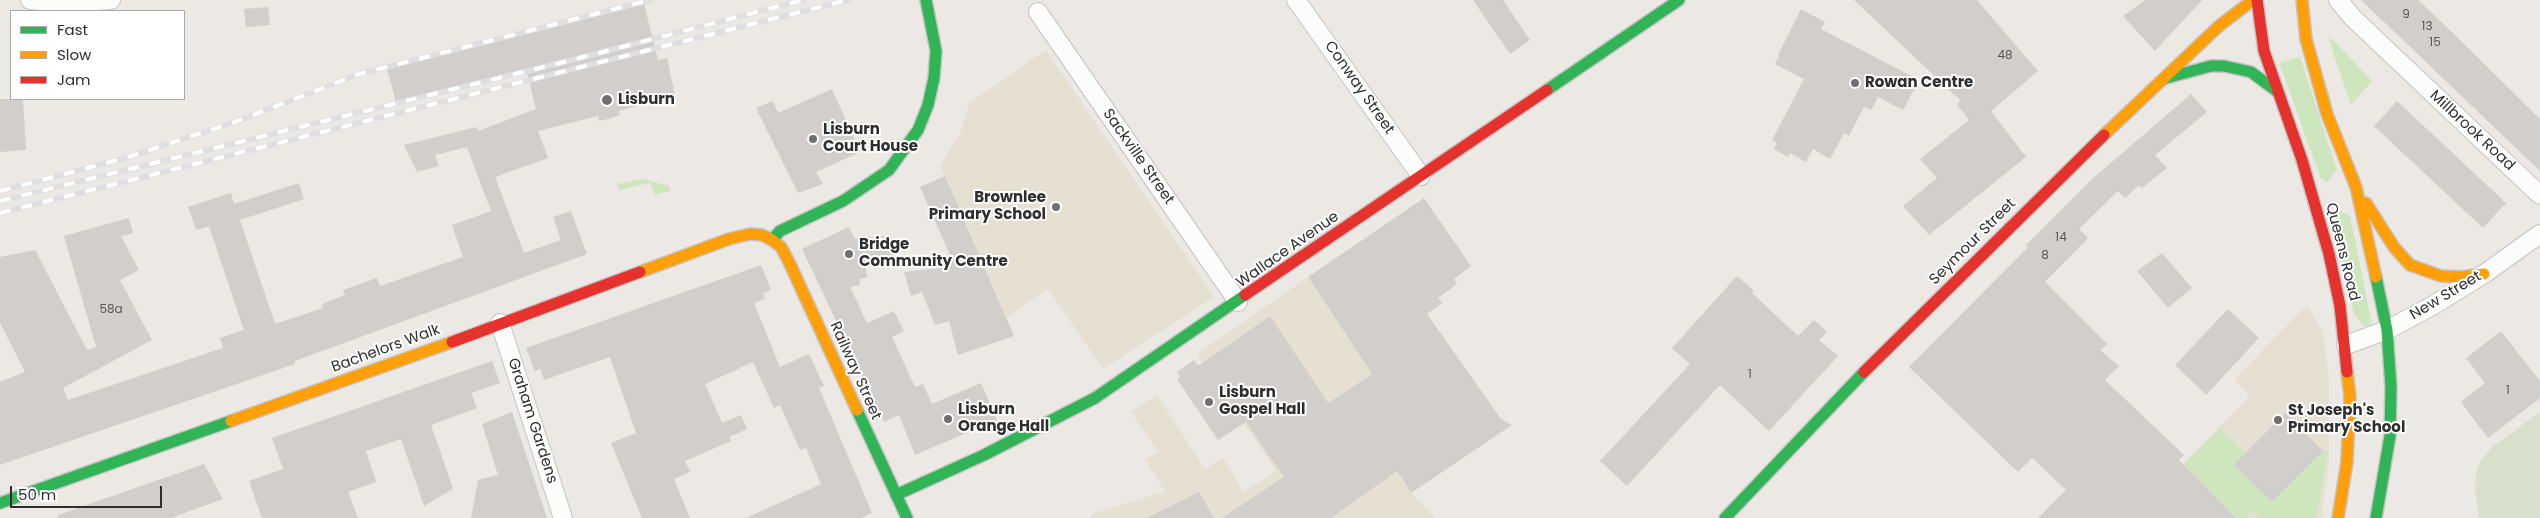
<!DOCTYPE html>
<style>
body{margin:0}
#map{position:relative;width:2540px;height:518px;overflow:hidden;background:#ece8e4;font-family:Poppins,sans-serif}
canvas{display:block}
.legend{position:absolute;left:10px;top:10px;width:175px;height:90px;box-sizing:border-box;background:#fff;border:1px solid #ababab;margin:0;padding:6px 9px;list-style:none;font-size:15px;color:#2e2e2e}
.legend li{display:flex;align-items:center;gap:10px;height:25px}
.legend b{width:25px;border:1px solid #ababab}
.scale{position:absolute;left:10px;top:486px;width:152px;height:22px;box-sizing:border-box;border:2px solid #2e2e2e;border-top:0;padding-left:6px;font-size:15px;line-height:18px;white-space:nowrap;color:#2e2e2e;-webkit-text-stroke:4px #fff;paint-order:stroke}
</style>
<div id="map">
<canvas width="2540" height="518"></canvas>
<ul class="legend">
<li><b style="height:6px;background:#30b455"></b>Fast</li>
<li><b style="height:6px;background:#ff9f0a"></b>Slow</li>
<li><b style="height:6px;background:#e5322d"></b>Jam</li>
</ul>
<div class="scale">50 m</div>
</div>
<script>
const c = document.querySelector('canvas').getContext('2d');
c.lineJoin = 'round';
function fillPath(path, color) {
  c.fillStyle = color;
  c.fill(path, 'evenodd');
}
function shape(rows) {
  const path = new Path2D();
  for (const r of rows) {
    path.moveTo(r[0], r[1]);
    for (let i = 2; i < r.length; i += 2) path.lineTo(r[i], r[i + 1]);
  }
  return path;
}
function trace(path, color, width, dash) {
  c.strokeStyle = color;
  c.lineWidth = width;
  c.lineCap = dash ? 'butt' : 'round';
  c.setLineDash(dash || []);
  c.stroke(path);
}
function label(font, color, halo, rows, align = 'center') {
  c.font = font + ' Poppins,sans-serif';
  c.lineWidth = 4;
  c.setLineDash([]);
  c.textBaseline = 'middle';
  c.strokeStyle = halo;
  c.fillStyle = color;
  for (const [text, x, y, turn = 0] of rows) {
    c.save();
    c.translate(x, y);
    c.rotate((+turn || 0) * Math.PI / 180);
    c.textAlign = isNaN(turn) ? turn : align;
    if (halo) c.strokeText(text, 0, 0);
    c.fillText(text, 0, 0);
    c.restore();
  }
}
fillPath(shape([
 [1046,50,1214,297,1103,369,1048,289,1007,317,940,166,961,131,969,103],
 [1308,277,1372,374,1344,392,1411,493,1435,518,1088,518,1093,513,1165,492,1145,459,1158,452,1131,412,1157,395,1205,469,1223,458,1244,492,1276,471,1197,354],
 [2307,305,2323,332,2329,377,2329,465,2321,518,2129,518,2250,396,2234,379]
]), '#e6e0d3');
fillPath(shape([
 [2329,36,2372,81,2351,105,2333,53],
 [2300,57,2337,170,2327,182,2321,179,2279,63],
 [643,179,669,186,670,191,655,195,650,183,619,190,617,184],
 [2339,210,2350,216,2372,325,2364,326,2354,314,2333,219,2334,212],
 [2220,428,2246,453,2234,465,2272,502,2323,451,2328,451,2317,518,2260,518,2253,511,2247,518,2236,518,2184,464]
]), '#cee6be');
fillPath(shape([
 [2540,412,2540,518,2479,518,2475,490,2476,472,2480,462,2492,447]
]), '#d8e0cc');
fillPath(shape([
 [1473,0,1503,0,1530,40,1510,54],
 [1854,0,1977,0,2038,71,1991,111,2026,157,1929,235,1903,206,1937,178,1920,159,1969,120,1957,105,1960,100],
 [2145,0,2202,0,2155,51,2123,16],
 [2361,0,2418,0,2456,36,2540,119,2540,171],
 [644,4,658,60,667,58,675,96,619,111,620,115,608,119,599,121,598,116,538,131,548,158,495,177,524,253,561,240,553,217,571,211,587,254,295,361,295,364,0,465,0,382,25,372,0,323,0,257,35,250,87,350,96,347,64,236,129,218,133,233,121,236,139,270,120,280,152,340,63,388,68,400,223,348,220,338,244,330,209,226,196,230,188,207,231,193,234,204,299,183,304,199,240,220,275,324,323,308,322,304,345,295,343,290,377,278,380,286,463,257,452,225,491,211,467,147,435,155,439,166,417,172,404,145,476,127,478,131,536,109,526,69,396,102,387,69],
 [268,7,270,25,246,27,244,9],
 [1801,9,1825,22,1821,29,1919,80,1903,110,1878,97,1871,110,1864,107,1849,136,1844,133,1830,159,1813,149,1806,162,1790,153,1788,157,1774,149,1777,143,1772,140,1804,79,1775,64,1779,56,1778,55],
 [832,89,860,152,816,172,823,184,798,193,756,108,773,101,778,113],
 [2191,94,2207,112,2155,155,2167,168,2142,188,2139,185,2125,198,2118,191,2079,229,2088,238,2045,282,2107,344,2100,350,2119,366,2105,380,2184,455,2179,460,2236,518,2038,518,2066,490,2032,458,2018,472,1909,367,2028,247,2026,245,2091,180],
 [0,99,23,99,26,150,0,152],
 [2397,101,2506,203,2483,228,2374,126],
 [945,176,1014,336,958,355,949,321,935,325,922,292,911,296,904,272,947,267,944,255,950,255,920,187],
 [1424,198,1471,266,1454,279,1457,284,1438,298,1442,303,1427,314,1501,419,1512,425,1411,493,1397,471,1331,518,1222,518,1284,477,1246,422,1218,440,1177,379,1180,377,1177,372,1194,360,1198,365,1201,364,1270,316,1328,403,1372,374,1308,277],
 [849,227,855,239,891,235,894,260,865,262,867,278,859,279,860,285,850,287,867,323,894,311,904,331,892,337,915,387,923,384,932,404,981,383,997,420,915,455,899,415,884,422,802,249],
 [2162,253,2192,288,2168,308,2137,271],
 [761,265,771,290,763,293,765,299,754,303,780,367,809,354,824,386,819,388,872,513,861,518,746,518,821,484,806,448,800,450,780,405,774,408,753,362,705,384,722,423,741,415,747,429,729,437,731,441,685,461,690,472,674,479,690,518,642,518,611,443,636,433,610,357,544,380,540,369,535,371,526,348],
 [1737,276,1754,291,1752,293,1798,336,1814,320,1827,332,1819,340,1838,356,1769,431,1720,385,1627,486,1600,461,1690,364,1672,348],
 [2228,309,2259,338,2206,395,2175,365],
 [2501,331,2540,381,2540,398,2488,438,2461,402,2485,383,2466,358],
 [492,361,500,383,471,393,477,408,431,425,453,489,424,506,401,439,366,451,376,482,348,492,358,518,262,518,249,481,283,469,272,438],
 [512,412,547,518,471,518,478,480,498,475,482,424],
 [2285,413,2323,451,2272,502,2234,465],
 [204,464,223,499,171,518,58,518,58,515],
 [1199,492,1214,518,1147,518]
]), '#d1cecb');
const street = shape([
 [30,0,63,3,111,0],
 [1296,0,1421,176],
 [2338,0,2353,18,2540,195],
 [1038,12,1238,302],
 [500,323,563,518],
 [2346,345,2387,330,2432,306,2484,274,2540,234]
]);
const fast = shape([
 [2166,78,2211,66,2224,66,2251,72,2278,92],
 [1547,90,1679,0],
 [772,240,780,231,843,201,889,170,918,130,928,105,934,78,936,51,926,0],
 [2376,277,2387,330,2391,387,2390,436,2376,518],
 [857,410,907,518],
 [896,495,984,455,1095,398,1245,295],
 [0,503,231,421],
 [1725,518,1864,372]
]);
const slow = shape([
 [2302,0,2306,39,2327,114,2356,187,2376,277],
 [2104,135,2219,26,2253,0],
 [2366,203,2394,247,2410,265,2441,276,2461,277,2484,274],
 [640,272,729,239,750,234,762,235,772,240,781,247,789,262,857,410],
 [231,421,452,342],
 [2338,518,2347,462,2350,397,2347,372]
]);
const jam = shape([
 [2257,0,2264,51,2302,160,2329,254,2340,306,2347,372],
 [1245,295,1547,90],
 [452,342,640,272],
 [1864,372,2104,135]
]);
trace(street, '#c5c4c5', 20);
trace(fast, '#c5c4c5', 14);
trace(slow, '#c5c4c5', 14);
trace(jam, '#c5c4c5', 14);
trace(street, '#fcfcfb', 18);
trace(fast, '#30b455', 11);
trace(slow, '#ff9f0a', 11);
trace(jam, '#e5322d', 11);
const rail = shape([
 [0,191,125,158,235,122,359,74,650,0],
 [0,201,572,60,803,0],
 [0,213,848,0]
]);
trace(rail, '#dfdfe1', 5.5);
trace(rail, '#fff', 4, [11]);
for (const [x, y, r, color] of [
 [1855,83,5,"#706f6e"],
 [607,100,6,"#706f6e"],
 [813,139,5,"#706f6e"],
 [1056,207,5,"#706f6e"],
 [849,254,5,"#706f6e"],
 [1209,402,5,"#706f6e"],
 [948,419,5,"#706f6e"],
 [2278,420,5,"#706f6e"]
]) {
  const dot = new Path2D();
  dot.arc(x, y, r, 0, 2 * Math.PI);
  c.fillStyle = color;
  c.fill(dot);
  trace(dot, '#fff', 2);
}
label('12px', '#585857', null, [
 ["9",2406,15],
 ["13",2427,27],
 ["15",2435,43],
 ["48",2005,56],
 ["14",2061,238],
 ["8",2045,256],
 ["58a",111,310],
 ["1",1750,375],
 ["1",2508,391]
]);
label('bold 15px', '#2e2e2e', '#fff', [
 ["Rowan Centre",1865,83],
 ["Lisburn",618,100],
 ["Lisburn",823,130],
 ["Court House",823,147],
 ["Brownlee",1046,198,"right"],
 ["Primary School",1046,215,"right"],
 ["Bridge",859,245],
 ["Community Centre",859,262],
 ["Lisburn",1219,393],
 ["Gospel Hall",1219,410],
 ["Lisburn",958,410],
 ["Orange Hall",958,427],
 ["St Joseph's",2288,411],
 ["Primary School",2288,428]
], 'left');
label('15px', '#2e2e2e', '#fff', [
 ["Conway Street",1359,88,55],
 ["Millbrook Road",2472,131,43],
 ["Sackville Street",1138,157,55],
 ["Seymour Street",1973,242,-45],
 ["Wallace Avenue",1288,250,-35],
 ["Queens Road",2342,252,76],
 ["New Street",2446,296,-31],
 ["Bachelors Walk",386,349,-20],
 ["Railway Street",855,371,66],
 ["Graham Gardens",532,421,72]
]);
</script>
